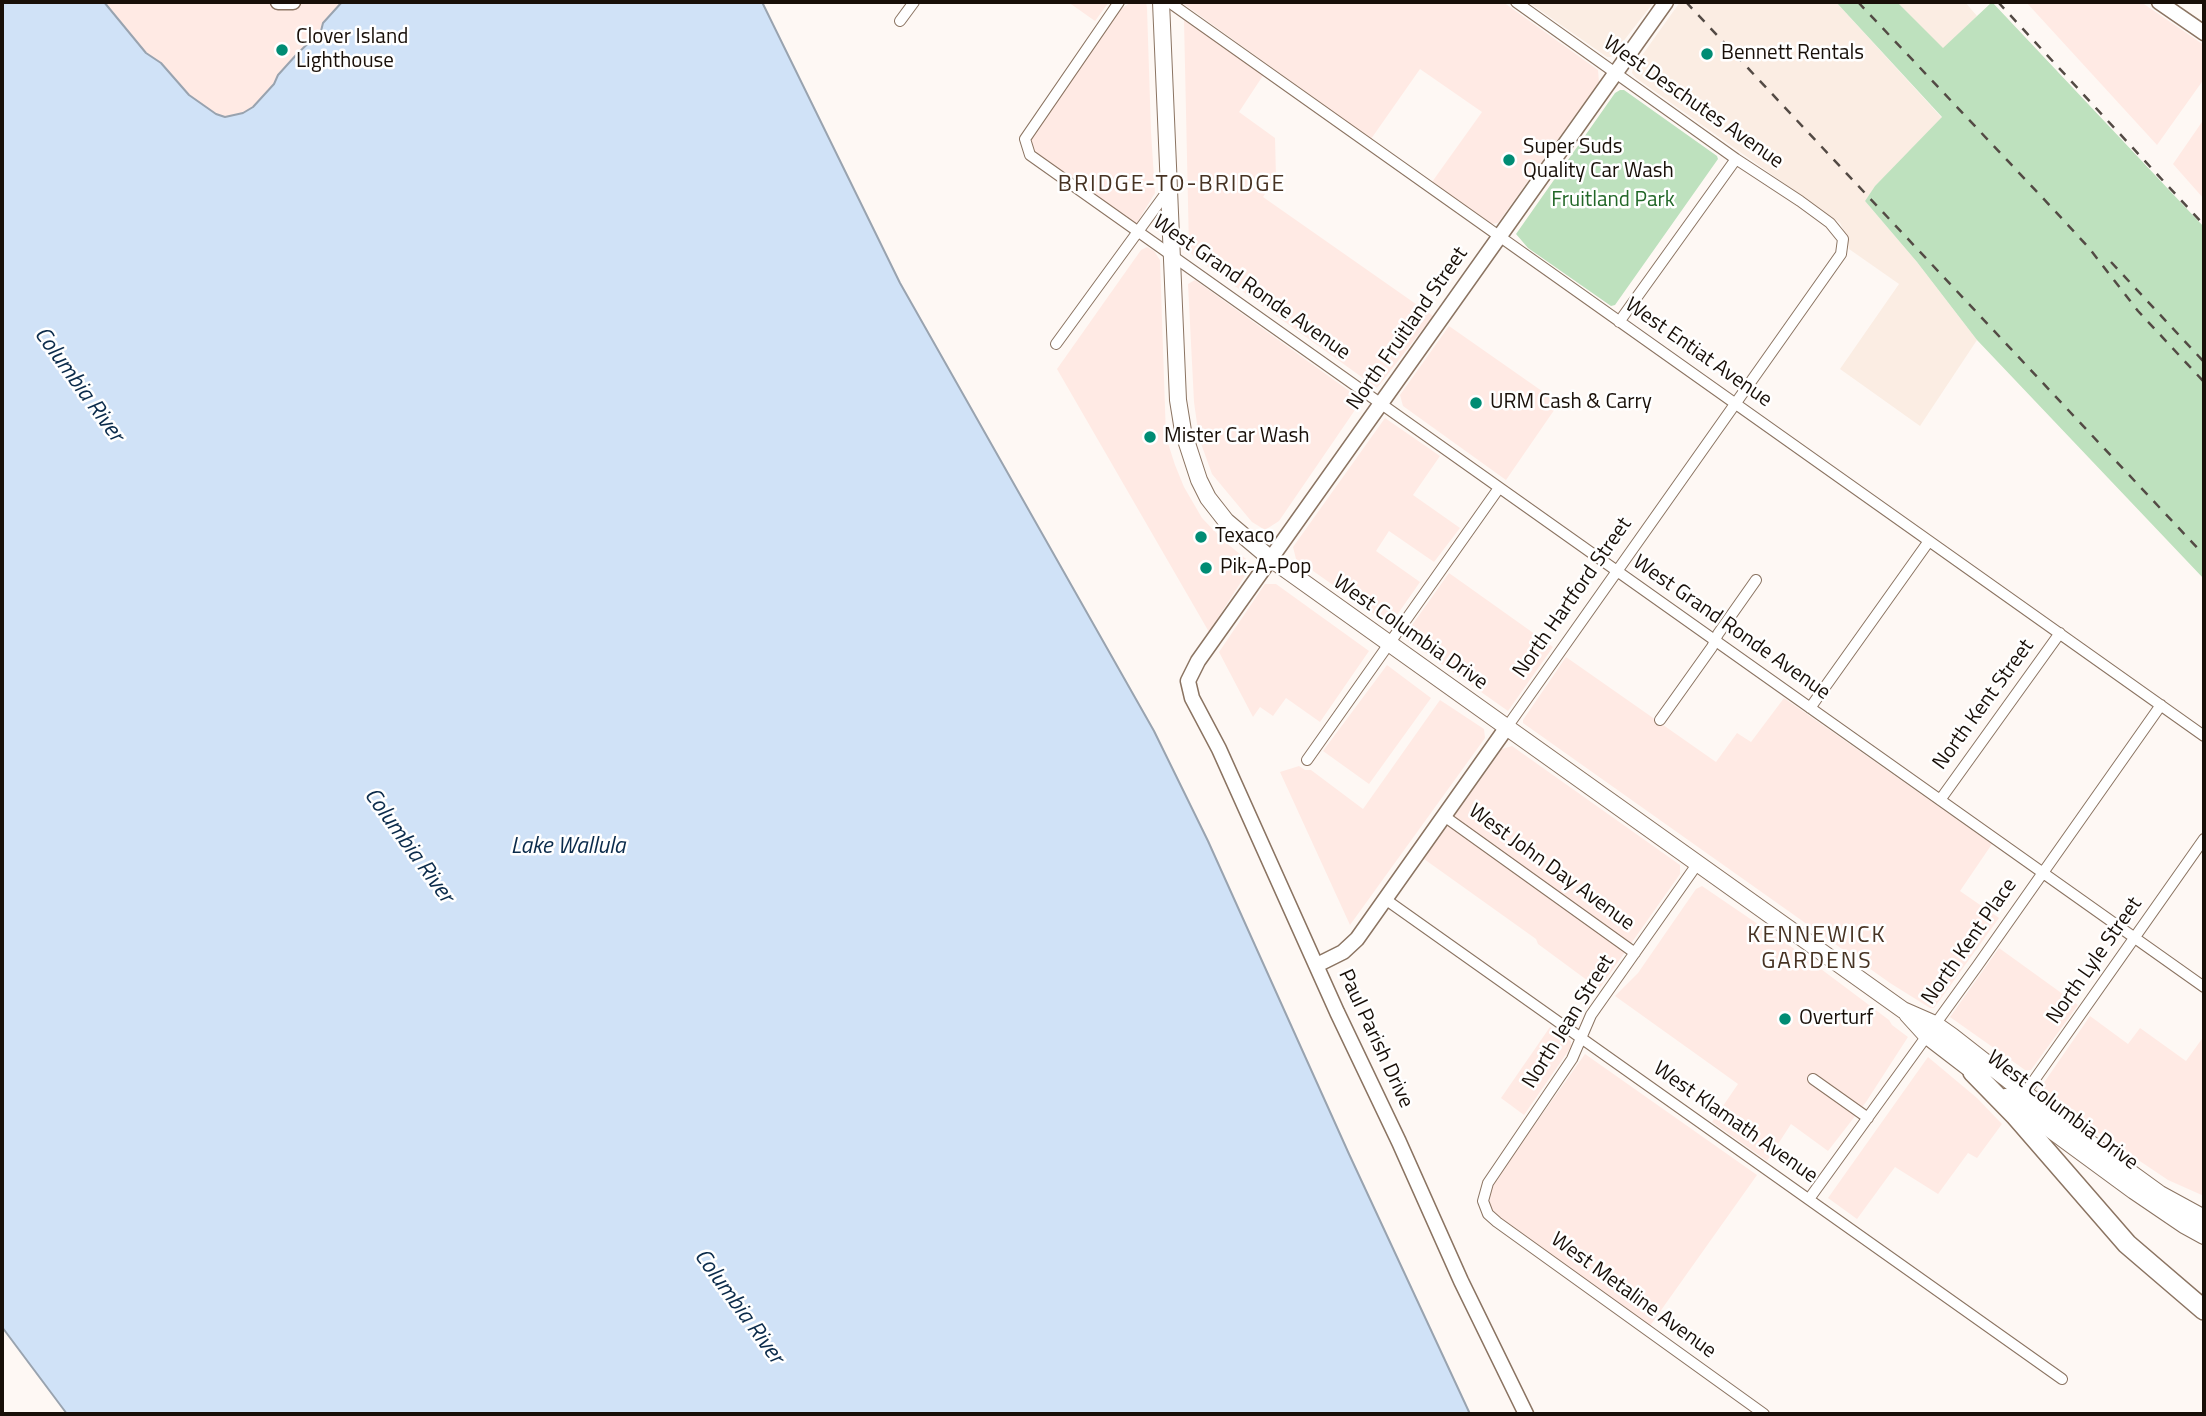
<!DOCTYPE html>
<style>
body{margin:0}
#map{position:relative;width:2206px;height:1416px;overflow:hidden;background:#fef8f4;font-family:"Titillium Web",sans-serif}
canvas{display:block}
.frame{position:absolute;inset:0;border:4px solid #180f08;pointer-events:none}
</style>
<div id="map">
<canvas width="2206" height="1416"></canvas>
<div class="frame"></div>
</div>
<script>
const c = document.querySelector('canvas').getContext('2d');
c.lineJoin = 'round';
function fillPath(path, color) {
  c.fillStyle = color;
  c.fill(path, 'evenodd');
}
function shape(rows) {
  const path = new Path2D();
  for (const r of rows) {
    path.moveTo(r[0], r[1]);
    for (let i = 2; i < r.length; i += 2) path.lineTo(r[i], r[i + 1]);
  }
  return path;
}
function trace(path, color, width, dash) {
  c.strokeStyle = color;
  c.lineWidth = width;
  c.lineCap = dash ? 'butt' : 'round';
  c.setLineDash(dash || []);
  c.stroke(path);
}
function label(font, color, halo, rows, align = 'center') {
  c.font = font + ' "Titillium Web",sans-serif';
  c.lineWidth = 5;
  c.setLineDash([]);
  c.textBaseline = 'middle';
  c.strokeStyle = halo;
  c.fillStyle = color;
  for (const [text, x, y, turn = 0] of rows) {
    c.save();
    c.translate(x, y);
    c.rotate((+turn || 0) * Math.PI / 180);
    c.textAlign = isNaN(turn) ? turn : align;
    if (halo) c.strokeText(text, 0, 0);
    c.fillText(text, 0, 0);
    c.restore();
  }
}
fillPath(shape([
 [105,2,342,2,324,23,321,31,297,54,274,84,253,107,243,113,225,117,216,114,189,95,170,73,146,53],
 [1068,2,1109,2,1095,21],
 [1131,2,1146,2,1147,8,1151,132,1155,193,1135,226,1022,147,1121,9],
 [1181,2,1503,2,1598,70,1599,82,1498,223,1492,224,1432,182,1482,112,1420,69,1371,139],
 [2026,2,2141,2,2204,45,2204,79,2157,145],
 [1184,20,1264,74,1239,112,1275,138,1276,177,1263,197,1433,316,1377,388,1193,256,1189,249],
 [2204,119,2204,199,2173,164],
 [1147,247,1154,251,1160,260,1166,437,1175,465,1184,487,1202,518,1224,541,1246,559,1248,571,1209,632,1057,369,1141,250],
 [1195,280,1359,398,1357,407,1279,521,1265,530,1252,522,1212,474,1199,438,1194,402,1188,284],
 [1449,326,1559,403,1506,480,1403,406,1400,395],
 [1385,418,1440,456,1413,495,1460,528,1434,562,1389,531,1376,551,1420,582,1390,625,1296,559,1293,547],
 [1449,573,1553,647,1508,711,1406,639,1405,635],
 [1265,584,1276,584,1369,651,1320,722,1286,698,1273,716,1260,707,1253,717,1219,652],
 [1566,657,1716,762,1737,733,1751,742,1784,698,1992,844,1960,891,1999,918,1934,1008,1930,1008,1890,983,1523,723,1523,720],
 [1387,665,1431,698,1369,784,1323,751],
 [1440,700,1484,729,1485,738,1350,925,1280,772,1299,766,1305,770,1311,770,1363,809],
 [1512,746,1680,865,1680,874,1599,989,1538,944,1536,939,1424,859,1502,749],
 [1702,886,1793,948,1889,1020,1892,1025,1908,1037,1866,1102,1828,1151,1791,1124,1767,1161,1712,1122,1738,1084,1615,996,1638,973,1696,889],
 [1999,948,2078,1005,2031,1070,2025,1070,1950,1017],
 [2090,1016,2128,1044,2140,1028,2186,1061,2204,1036,2204,1196,2168,1180,2104,1137,2046,1093,2043,1084],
 [1550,1027,1571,1041,1571,1047,1524,1115,1501,1098],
 [1585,1054,1757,1175,1647,1330,1498,1220,1487,1203,1491,1186],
 [1928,1057,1977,1098,2002,1124,1977,1158,1968,1153,1938,1194,1895,1167,1857,1219,1828,1198]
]), '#ffeae4');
fillPath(shape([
 [1528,2,1654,2,1611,57,1607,57],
 [1680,2,1836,2,1942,118,1875,186,1865,201,1917,262,1977,340,1920,426,1840,369,1899,284,1849,249,1847,237,1840,223,1636,78,1632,73,1633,68],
 [1897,2,1965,2,1977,16,1943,49]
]), '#fbede3');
fillPath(shape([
 [1836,2,1897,2,1943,48,1992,2,2204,227,2204,579,1977,340,1917,262,1865,201,1875,186,1942,117],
 [1620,90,1624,90,1717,156,1718,159,1615,305,1611,306,1528,248,1516,234,1615,93]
]), '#bee1be');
const water = shape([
 [2,2,104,2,146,53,161,63,189,95,216,114,225,117,243,113,253,107,274,84,278,75,297,54,321,31,323,23,342,2,762,2,900,283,1154,731,1208,841,1349,1154,1470,1414,67,1414,2,1327,2,2]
]);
fillPath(water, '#d0e2f7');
trace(water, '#99a3af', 2);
const street = shape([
 [1119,2,1025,139,1030,155,2204,987],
 [1169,2,2204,736],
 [900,21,914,2],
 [1619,322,1736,159],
 [1056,344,1169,189],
 [1810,708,1929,541],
 [1660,720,1712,647,1718,634,1756,580],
 [1507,727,1841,254,1843,239,1830,223,1800,201,1736,159,1516,2],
 [1307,760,1499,488],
 [1940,800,2060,633],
 [1444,816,1635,953],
 [1698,863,1591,1015,1572,1059,1488,1183,1483,1201,1488,1214,1497,1222,1764,1414],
 [1385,899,2062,1379],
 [1813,1079,1868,1118],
 [2023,1096,2204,839],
 [1809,1199,1978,965,2161,705]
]);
const secondary = shape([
 [278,2,293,2],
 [2159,2,2204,33],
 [1317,965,1343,952,1357,939,1507,727],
 [1526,1414,1461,1281,1399,1142,1337,1012,1219,749,1192,698,1188,681,1198,661,1666,2]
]);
const primary = shape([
 [1161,2,1178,400,1183,431,1199,480,1208,498,1226,521,1271,559,1903,1010,1935,1024,1952,1036,2076,1133,2160,1194,2204,1218],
 [1907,1014,1927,1036,1983,1079],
 [2006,1097,2134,1191,2184,1225,2204,1236]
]);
const highway = shape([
 [1973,1072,2015,1115,2127,1244,2204,1310]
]);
trace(street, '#8b7462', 12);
trace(secondary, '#8b7462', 17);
trace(primary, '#8b7462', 18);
trace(highway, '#8b7462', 22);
trace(street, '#fff', 10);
trace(secondary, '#fff', 14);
trace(primary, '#fff', 16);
trace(highway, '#fff', 19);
trace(shape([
 [1686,2,2204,555],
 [1858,2,2055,211,2089,248,2138,311,2204,382],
 [1998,2,2204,225],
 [2111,262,2204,362]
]), '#534a44', 2.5, [9, 9]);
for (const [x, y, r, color] of [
 [282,50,7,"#008c74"],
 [1707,54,7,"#008c74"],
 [1509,160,7,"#008c74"],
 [1476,403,7,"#008c74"],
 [1150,437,7,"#008c74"],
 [1201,537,7,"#008c74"],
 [1206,568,7,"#008c74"],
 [1785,1019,7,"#008c74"]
]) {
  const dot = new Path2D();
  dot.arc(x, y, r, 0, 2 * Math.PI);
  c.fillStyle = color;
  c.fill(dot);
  trace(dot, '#fff', 2.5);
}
label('21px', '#180f08', '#fff', [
 ["Clover Island",296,38],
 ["Lighthouse",296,62],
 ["Bennett Rentals",1721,54],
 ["Super Suds",1523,148],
 ["Quality Car Wash",1523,172],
 ["URM Cash & Carry",1490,403],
 ["Mister Car Wash",1164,437],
 ["Texaco",1215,537],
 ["Pik-A-Pop",1220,568],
 ["Overturf",1799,1019]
], 'left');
label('21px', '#180f08', '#fff', [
 ["West Deschutes Avenue",1693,103,35],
 ["West Grand Ronde Avenue",1251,288,35],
 ["North Fruitland Street",1408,329,-55],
 ["West Entiat Avenue",1698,353,35],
 ["North Hartford Street",1573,598,-55],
 ["West Grand Ronde Avenue",1731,628,35],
 ["West Columbia Drive",1410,633,35],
 ["North Kent Street",1984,705,-54],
 ["West John Day Avenue",1551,868,36],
 ["North Kent Place",1970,942,-55],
 ["North Lyle Street",2095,961,-55],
 ["North Jean Street",1569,1022,-58],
 ["Paul Parish Drive",1375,1039,65],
 ["West Columbia Drive",2062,1111,37],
 ["West Klamath Avenue",1735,1123,35],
 ["West Metaline Avenue",1633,1296,36]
]);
label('21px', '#226728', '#fff', [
 ["Fruitland Park",1613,201]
]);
c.letterSpacing = '2px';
label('23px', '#473323', '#fff', [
 ["BRIDGE-TO-BRIDGE",1172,185],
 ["KENNEWICK",1817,936],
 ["GARDENS",1817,962]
]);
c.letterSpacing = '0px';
label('italic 23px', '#0b2b4b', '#fff', [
 ["Columbia River",78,385,54],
 ["Columbia River",408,846,54],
 ["Lake Wallula",568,847],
 ["Columbia River",738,1307,54]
]);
</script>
